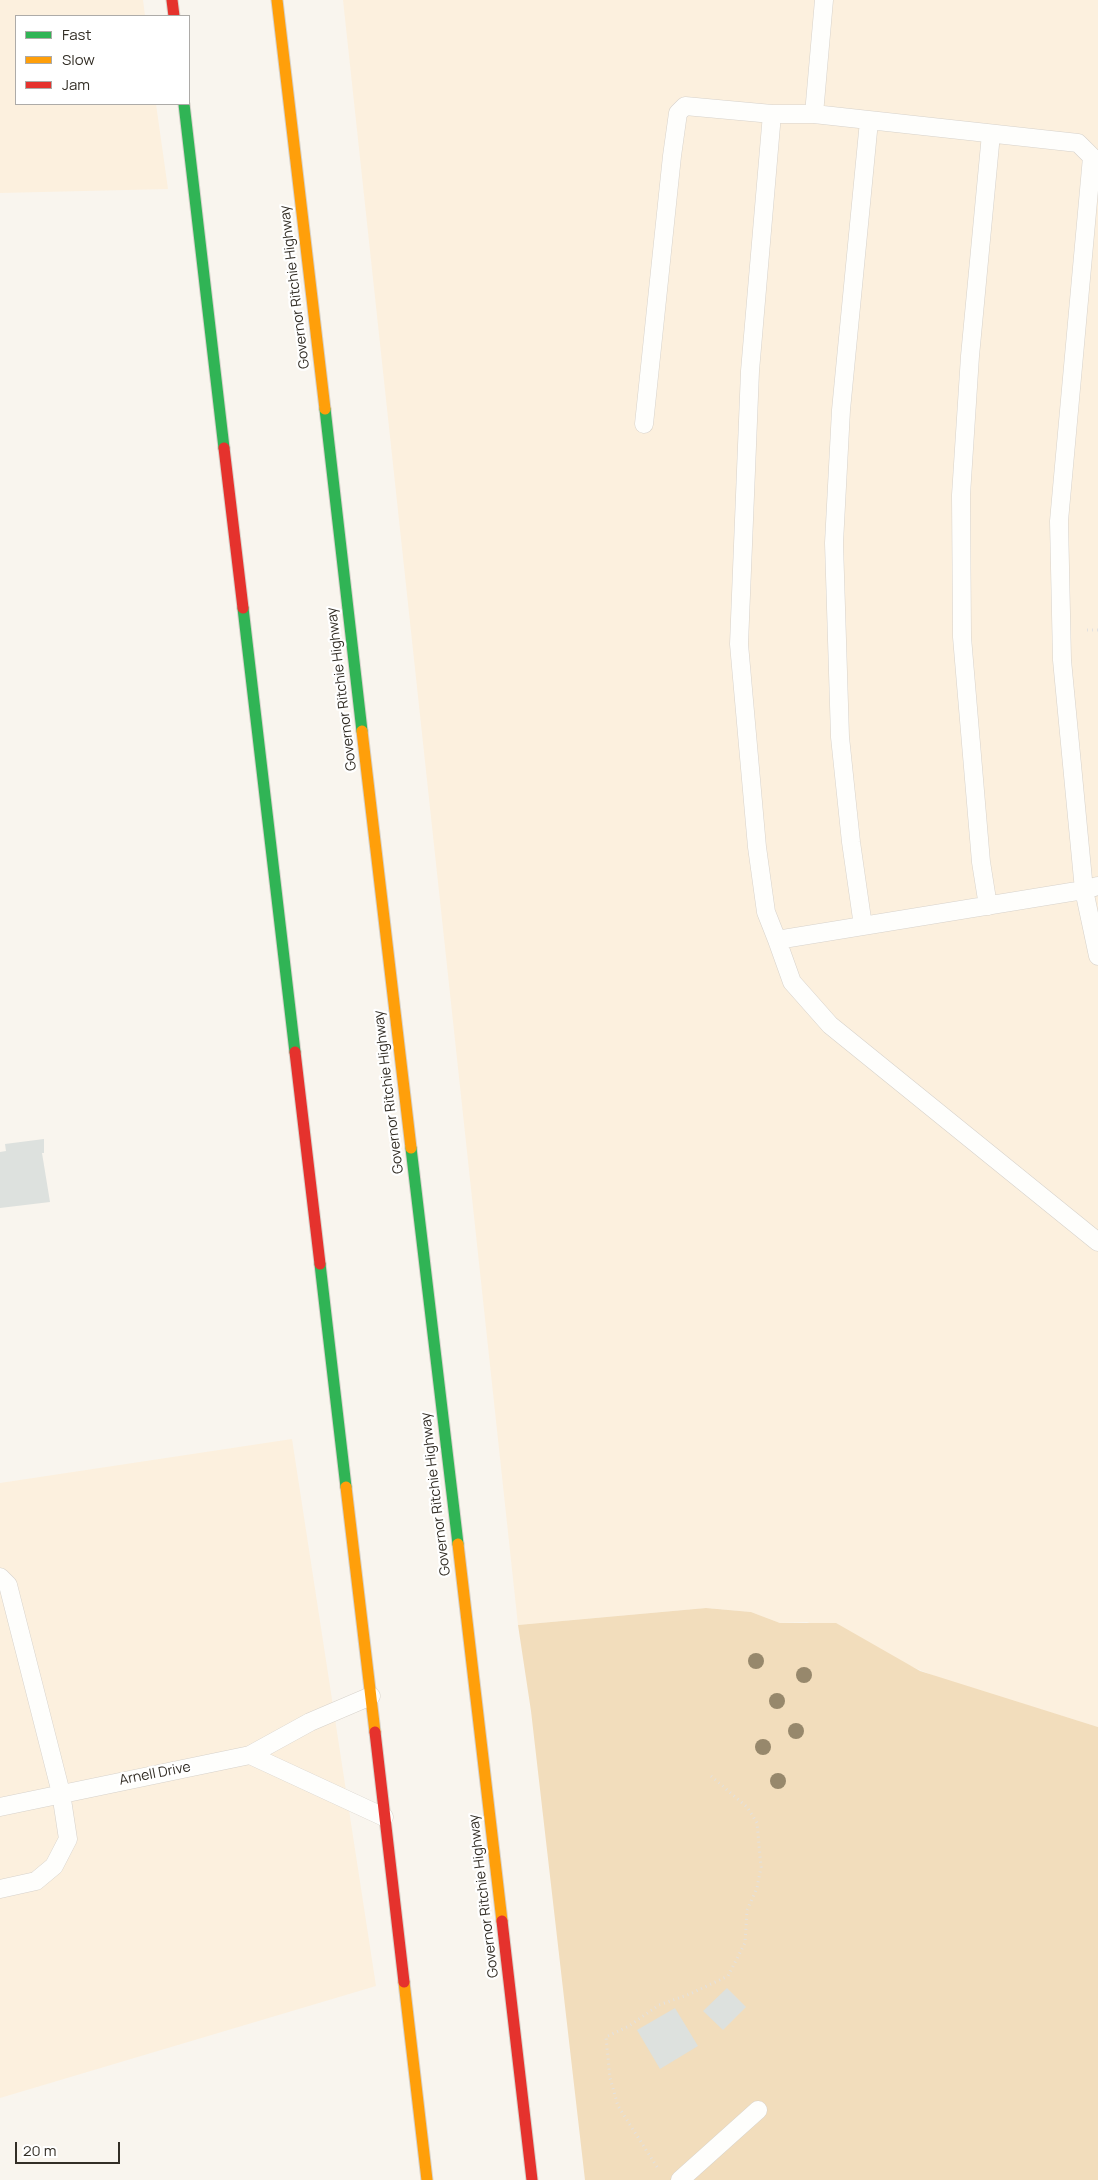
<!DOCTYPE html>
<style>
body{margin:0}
#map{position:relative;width:1098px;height:2180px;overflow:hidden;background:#f9f5ee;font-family:Manrope,sans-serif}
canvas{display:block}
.legend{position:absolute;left:15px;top:15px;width:175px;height:90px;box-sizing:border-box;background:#fff;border:1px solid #adaba8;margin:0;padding:6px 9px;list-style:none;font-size:15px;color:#332e26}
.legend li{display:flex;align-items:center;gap:10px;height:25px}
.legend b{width:25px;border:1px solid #adaba8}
.scale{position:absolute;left:15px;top:2142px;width:105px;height:22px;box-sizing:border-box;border:2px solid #332e26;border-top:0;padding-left:6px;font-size:15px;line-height:18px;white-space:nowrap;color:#332e26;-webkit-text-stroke:4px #fff;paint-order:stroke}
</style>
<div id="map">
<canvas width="1098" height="2180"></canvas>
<ul class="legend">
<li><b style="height:6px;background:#30b455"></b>Fast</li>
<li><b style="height:6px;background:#ff9f0a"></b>Slow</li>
<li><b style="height:6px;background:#e5322d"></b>Jam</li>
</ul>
<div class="scale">20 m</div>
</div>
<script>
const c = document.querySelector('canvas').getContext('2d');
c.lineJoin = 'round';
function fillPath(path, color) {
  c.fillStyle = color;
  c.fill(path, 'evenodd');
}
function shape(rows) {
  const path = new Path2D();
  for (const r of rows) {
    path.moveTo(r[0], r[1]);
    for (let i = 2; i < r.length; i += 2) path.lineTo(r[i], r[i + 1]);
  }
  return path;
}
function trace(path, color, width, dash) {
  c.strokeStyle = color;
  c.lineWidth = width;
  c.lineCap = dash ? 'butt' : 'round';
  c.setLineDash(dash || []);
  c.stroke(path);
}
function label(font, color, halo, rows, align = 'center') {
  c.font = font + ' Manrope,sans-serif';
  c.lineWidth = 4.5;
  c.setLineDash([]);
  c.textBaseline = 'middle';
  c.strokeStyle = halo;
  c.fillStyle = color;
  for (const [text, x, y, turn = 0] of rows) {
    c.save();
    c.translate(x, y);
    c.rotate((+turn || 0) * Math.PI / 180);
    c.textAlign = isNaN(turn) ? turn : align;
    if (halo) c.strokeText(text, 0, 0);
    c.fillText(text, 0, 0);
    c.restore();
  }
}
fillPath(shape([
 [0,0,143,0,145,16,16,16,16,104,156,104,168,189,0,193],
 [343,0,1098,0,1098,1727,941,1679,807,1622,780,1623,751,1612,706,1608,518,1625],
 [292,1439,376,1986,0,2098,0,1483]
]), '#fcf0de');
fillPath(shape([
 [706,1608,751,1612,780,1623,836,1623,920,1671,1098,1727,1098,2180,585,2180,531,1711,518,1625]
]), '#f2ddbc');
fillPath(shape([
 [44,1139,44,1153,42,1153,50,1202,0,1208,0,1152,6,1151,5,1144],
 [727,1988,746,2007,723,2030,703,2011],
 [675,2008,698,2046,660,2069,637,2030]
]), '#dde1de');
const lane = shape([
 [814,114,824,0],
 [644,424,672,156,678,113,685,106,772,114],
 [1098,886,1084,890,1071,892,777,940,766,912,757,847,739,644,750,371,772,114,814,114,1078,143,1092,157,1059,521,1062,660,1084,890,1098,956],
 [988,906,981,862,962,637,961,495,970,356,991,134],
 [863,926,851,842,840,737,834,543,841,410,869,121],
 [777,940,792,982,830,1025,1098,1242],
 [0,1577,8,1585,61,1793,68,1839,54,1866,36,1881,0,1889],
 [250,1755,384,1817],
 [0,1807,250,1755,310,1722,371,1696],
 [680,2180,758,2110]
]);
const fast = shape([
 [184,104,224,448],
 [325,409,362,731],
 [243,608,295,1052],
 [411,1148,458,1544],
 [320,1264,346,1487]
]);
const slow = shape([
 [277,0,325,409],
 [362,731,411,1148],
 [346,1487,375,1732],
 [458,1544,502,1921],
 [404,1982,427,2180]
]);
const jam = shape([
 [172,0,174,16],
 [224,448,243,608],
 [295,1052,320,1264],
 [375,1732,404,1982],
 [502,1921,532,2180]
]);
trace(lane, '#d7d2cb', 19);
trace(fast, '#d7d2cb', 13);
trace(slow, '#d7d2cb', 13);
trace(jam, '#d7d2cb', 13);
trace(shape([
 [1087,630,1098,630],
 [657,2167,618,2106,610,2078,606,2037,629,2026,659,2005,690,1994,728,1976,745,1943,747,1910,757,1888,761,1867,757,1823,747,1807,711,1776]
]), '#e3e1df', 3, [1, 4]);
trace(lane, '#fefefc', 18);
trace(fast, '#30b455', 11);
trace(slow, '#ff9f0a', 11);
trace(jam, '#e5322d', 11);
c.fillStyle = '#97886c';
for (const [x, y] of [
 [756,1661],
 [804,1675],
 [777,1701],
 [796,1731],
 [763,1747],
 [778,1781]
]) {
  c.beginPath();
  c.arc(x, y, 8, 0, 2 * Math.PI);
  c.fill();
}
label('14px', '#332e26', '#fff', [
 ["Governor Ritchie Highway",295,287,-97],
 ["Governor Ritchie Highway",342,689,-97],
 ["Governor Ritchie Highway",389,1092,-97],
 ["Governor Ritchie Highway",436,1494,-97],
 ["Arnell Drive",155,1774,-11],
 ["Governor Ritchie Highway",484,1896,-97]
]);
</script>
